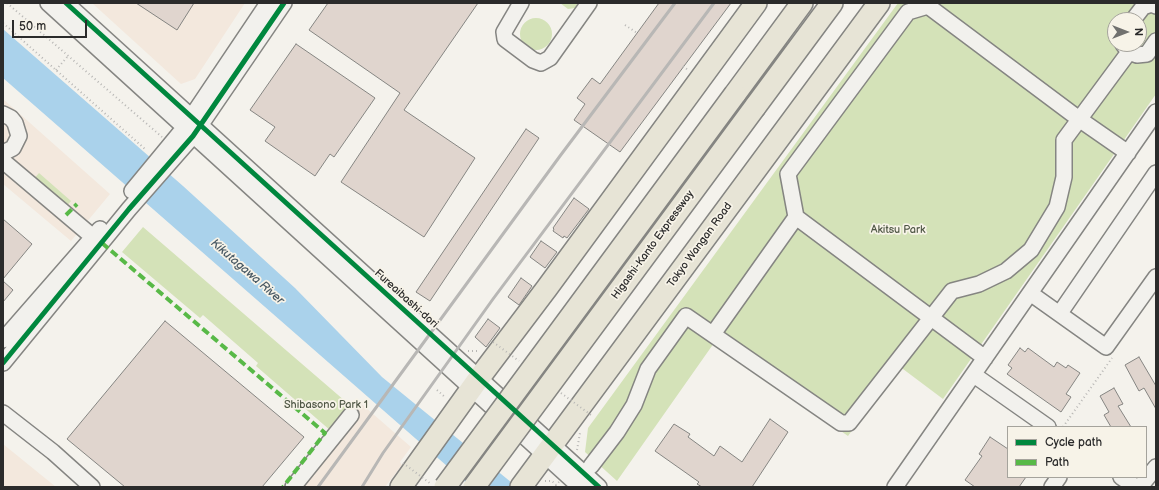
<!DOCTYPE html>
<style>
body{margin:0}
#map{position:relative;width:1159px;height:490px;overflow:hidden;background:#f4f2ec;font-family:"Balsamiq Sans",sans-serif}
canvas{display:block}
.frame{position:absolute;inset:0;border:4px solid #2b2b2b;pointer-events:none}
.legend{position:absolute;left:1007px;top:426px;width:140px;height:52px;box-sizing:border-box;background:#f7f3e8;border:1px solid #a5a39c;margin:0;padding:5px 7px;list-style:none;font-size:12px;color:#2b2b2b}
.legend li{display:flex;align-items:center;gap:8px;height:20px}
.legend b{width:20px;border:1px solid #a5a39c}
.north{position:absolute;left:1107px;top:12px;width:40px;height:40px;box-sizing:border-box;background:#f7f3e8;border:1px solid #a5a39c;border-radius:50%;rotate:90deg;font-size:11px;font-weight:700;line-height:16px;text-align:center;color:#2b2b2b}
.north::after{content:'';display:block;margin:auto;width:14px;height:18px;background:#71716f;clip-path:polygon(50% 0,100% 100%,50% 72%,0 100%)}
.scale{position:absolute;left:12px;top:20px;width:75px;height:18px;box-sizing:border-box;border:2px solid #2b2b2b;border-top:0;padding-left:5px;font-size:12px;line-height:14px;white-space:nowrap;color:#2b2b2b;-webkit-text-stroke:3px #f7f3e8;paint-order:stroke}
</style>
<div id="map">
<canvas width="1159" height="490"></canvas>
<div class="frame"></div>
<ul class="legend">
<li><b style="height:5px;background:#00873e"></b>Cycle path</li>
<li><b style="height:5px;background:#58b947"></b>Path</li>
</ul>
<div class="north">N</div>
<div class="scale">50 m</div>
</div>
<script>
const c = document.querySelector('canvas').getContext('2d');
c.lineJoin = 'round';
function fillPath(path, color) {
  c.fillStyle = color;
  c.fill(path, 'evenodd');
}
function shape(rows) {
  const path = new Path2D();
  for (const r of rows) {
    if (r.length === 3) {
      path.moveTo(r[0] + r[2], r[1]);
      path.arc(r[0], r[1], r[2], 0, 2 * Math.PI);
      continue;
    }
    path.moveTo(r[0], r[1]);
    for (let i = 2; i < r.length; i += 2) path.lineTo(r[i], r[i + 1]);
  }
  return path;
}
function trace(path, color, width, dash) {
  c.strokeStyle = color;
  c.lineWidth = width;
  c.lineCap = dash ? 'butt' : 'round';
  c.setLineDash(dash || []);
  c.stroke(path);
}
function label(font, color, halo, rows, align = 'center') {
  c.font = font + ' "Balsamiq Sans",sans-serif';
  c.lineWidth = 3.5;
  c.setLineDash([]);
  c.textBaseline = 'middle';
  c.strokeStyle = halo;
  c.fillStyle = color;
  for (const [text, x, y, turn = 0] of rows) {
    c.save();
    c.translate(x, y);
    c.rotate((+turn || 0) * Math.PI / 180);
    c.textAlign = isNaN(turn) ? turn : align;
    if (halo) c.strokeText(text, 0, 0);
    c.fillText(text, 0, 0);
    c.restore();
  }
}
fillPath(shape([
 [92,3,245,3,195,79,181,84],
 [3,99,110,194,71,241,3,184],
 [357,400,411,447,400,462,402,465,385,487,286,487],
 [3,444,56,487,3,487]
]), '#f3e8dd');
fillPath(shape([
 [560,3,577,3,577,5,575,8,568,9],
 [898,3,1156,3,1156,94,943,399,899,366,848,436,714,343,617,481,585,452,588,428],
 [1115,20,1139,20,1139,44,1115,44],
 [536,34,16],
 [39,173,71,201,65,208,33,180],
 [143,227,352,407,331,431,256,366,258,363,203,315,200,318,122,252]
]), '#d4e2b8');
fillPath(shape([
 [3,29,183,186,295,288,382,377,517,487,471,487,3,78]
]), '#aad2eb');
const building = shape([
 [136,3,194,3,177,30,136,3],
 [328,3,478,3,404,110,475,158,424,237,341,182,400,93,309,30,328,3],
 [659,3,731,3,620,152,574,120,585,104,577,98,592,78,600,84,659,3],
 [296,44,375,98,334,157,330,154,315,176,265,141,275,127,250,110,296,44],
 [526,129,539,138,430,301,416,292,526,129],
 [574,198,589,209,567,238,564,236,563,238,553,231,554,229,553,228,574,198],
 [3,219,32,244,3,279,3,219],
 [541,241,557,252,545,268,530,257,541,241],
 [521,278,532,286,519,305,508,297,521,278],
 [3,281,13,290,3,302,3,281],
 [488,319,500,328,486,347,475,337,488,319],
 [165,321,304,437,262,487,125,487,67,439,165,321],
 [1020,348,1025,352,1028,348,1054,367,1057,362,1066,368,1068,365,1080,373,1066,394,1071,397,1061,412,1007,374,1012,368,1008,365,1020,348],
 [1139,357,1156,386,1156,409,1144,388,1139,391,1125,365,1139,357],
 [1114,388,1123,404,1118,406,1131,427,1111,427,1104,415,1109,412,1100,396,1114,388],
 [770,419,788,432,752,487,702,487,697,484,699,482,655,451,674,424,690,434,688,437,714,456,720,446,742,462,770,419],
 [990,437,1008,449,1008,477,1026,477,1019,487,975,487,965,480,982,456,979,454,990,437]
]);
fillPath(building, '#e0d5ce');
trace(building, '#858582', 1);
const minor = shape([
 [48,3,580,487],
 [66,3,599,487],
 [521,3,504,32,505,39,533,60,541,63,550,58,589,3],
 [928,6,908,12,788,174,796,217,985,358],
 [928,6,1079,119,1128,153],
 [1133,20,1143,7,1152,4,1156,6],
 [1123,44,1129,52,1137,55,1147,54,1156,41],
 [3,114,11,118,15,123,19,136,13,148,3,153],
 [3,161,93,237],
 [132,191,184,128,268,3],
 [1030,293,1106,347,1156,277],
 [1060,313,1156,173],
 [713,334,796,217],
 [3,340,100,229],
 [3,363,129,209,193,136,284,3],
 [974,375,1048,427],
 [3,413,53,452,92,487],
 [591,466,617,432,634,405,648,369,686,316,841,423,849,423,952,291,979,284,1006,271,1031,250,1057,207,1064,177,1064,140,1129,52],
 [1121,477,1136,487],
 [293,487,351,415],
 [895,487,1156,112],
 [1052,487,1059,477],
 [1140,487,1156,467]
]);
const highway = shape([
 [735,94,802,3],
 [755,107,832,3],
 [401,487,479,378,547,288,756,3],
 [521,487,879,3]
]);
trace(minor, '#858582', 18);
trace(highway, '#858582', 24);
trace(shape([
 [7,3,162,137],
 [3,23,145,149],
 [625,25,637,33],
 [683,66,688,70],
 [56,70,68,56],
 [468,351,480,351],
 [437,390,446,398],
 [1063,427,1112,358],
 [577,450,580,433],
 [545,481,552,481,556,485,559,482]
]), '#b8b7b5', 2, [1, 3]);
trace(minor, '#f2f1ed', 15);
trace(highway, '#e7e4d6', 21);
trace(shape([
 [318,487,560,156,675,3],
 [362,487,383,453,493,299,714,3]
]), '#b8b7b5', 3);
const highwayBridge = shape([
 [445,487,735,94],
 [474,487,755,107]
]);
trace(highwayBridge, '#858582', 24, []);
trace(shape([
 [493,342,519,361],
 [561,393,591,415],
 [403,463,431,484]
]), '#b8b7b5', 2, [1, 3]);
trace(highwayBridge, '#e7e4d6', 21);
trace(shape([
 [66,215,77,204],
 [102,243,325,433,283,487]
]), '#58b947', 4, [8, 4]);
trace(shape([
 [66,3,599,487],
 [3,363,129,209,193,136,284,3]
]), '#00873e', 5);
label('11px', '#4e5644', '#f7f3e8', [
 ["Akitsu Park",898,230],
 ["Shibasono Park 1",326,405]
]);
label('11px', '#2b2b2b', '#f7f3e8', [
 ["Higashi-Kanto Expressway",653,245,-54],
 ["Tokyo Wangan Road",700,245,-54],
 ["Fureaibashi-dori",406,299,42]
]);
label('italic 12px', '#485964', '#f7f3e8', [
 ["Kikutagawa River",247,272,41]
]);
</script>
